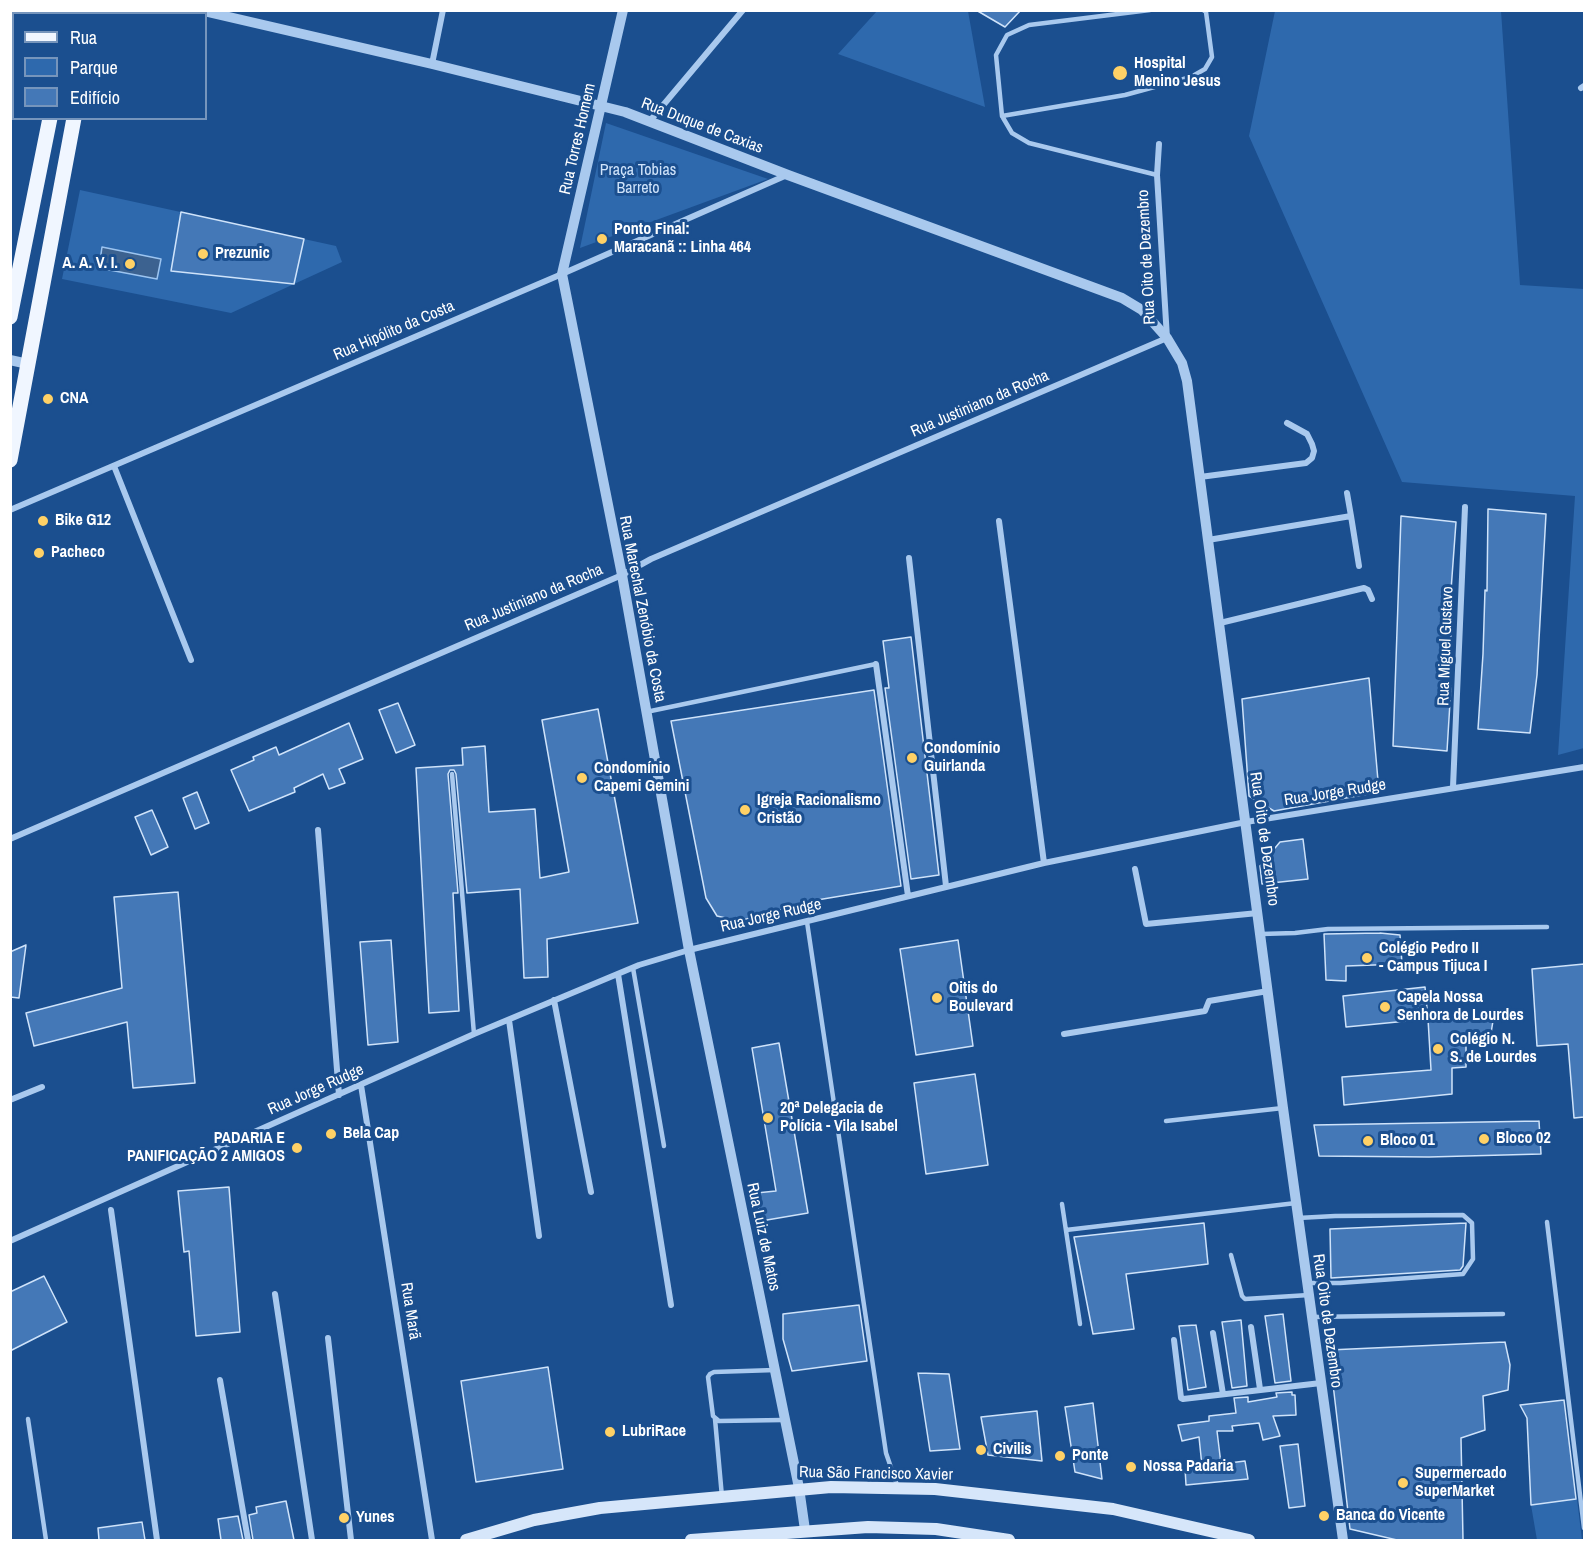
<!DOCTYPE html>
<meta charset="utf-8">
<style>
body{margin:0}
#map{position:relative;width:1595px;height:1551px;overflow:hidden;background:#1b4f8f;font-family:"Archivo Narrow",sans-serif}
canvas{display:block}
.frame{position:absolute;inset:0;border:12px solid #fff;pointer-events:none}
.legend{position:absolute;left:12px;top:12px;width:195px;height:108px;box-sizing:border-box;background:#1b4f8f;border:2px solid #7695bc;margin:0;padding:8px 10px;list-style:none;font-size:18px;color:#fff}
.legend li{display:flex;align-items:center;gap:12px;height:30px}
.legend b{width:30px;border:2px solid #7695bc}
</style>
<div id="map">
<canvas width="1595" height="1551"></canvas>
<div class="frame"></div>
<ul class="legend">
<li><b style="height:8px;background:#f0f6ff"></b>Rua</li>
<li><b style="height:16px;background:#2e69ad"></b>Parque</li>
<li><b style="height:16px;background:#4478b7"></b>Edifício</li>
</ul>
</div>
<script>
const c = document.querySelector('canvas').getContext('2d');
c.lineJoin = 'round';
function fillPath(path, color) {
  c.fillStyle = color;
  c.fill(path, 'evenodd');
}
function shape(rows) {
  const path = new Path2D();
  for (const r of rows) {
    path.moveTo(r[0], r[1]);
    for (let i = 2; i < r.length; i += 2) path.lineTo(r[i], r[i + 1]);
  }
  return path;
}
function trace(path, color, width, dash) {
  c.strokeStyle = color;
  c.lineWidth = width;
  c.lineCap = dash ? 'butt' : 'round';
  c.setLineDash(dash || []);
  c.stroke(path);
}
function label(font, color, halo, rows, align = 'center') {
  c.font = font + ' "Archivo Narrow",sans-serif';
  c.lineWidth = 6;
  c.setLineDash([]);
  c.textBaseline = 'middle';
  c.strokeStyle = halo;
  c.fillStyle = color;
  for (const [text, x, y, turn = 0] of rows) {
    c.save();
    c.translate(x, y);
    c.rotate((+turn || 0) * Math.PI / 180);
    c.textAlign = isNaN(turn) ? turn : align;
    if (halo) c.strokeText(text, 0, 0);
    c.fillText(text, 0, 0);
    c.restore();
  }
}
fillPath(shape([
 [877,11,968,11,985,107,838,54],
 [1275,11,1501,11,1520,285,1584,289,1584,748,1558,755,1575,496,1402,482,1249,136],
 [606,123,768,179,580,248],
 [80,190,336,246,342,262,231,313,62,279],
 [1577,1499,1582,1540,1537,1540,1531,1505]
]), '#2e69ad');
const water = shape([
 [102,247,161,259,157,279,99,268,102,247]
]);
fillPath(water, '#3c6290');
trace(water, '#9cc4f0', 1.5);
const building = shape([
 [976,10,1021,10,1005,27,976,10],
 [181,212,304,239,294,284,171,271,181,212],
 [1488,509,1546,514,1537,675,1530,733,1478,729,1483,654,1485,590,1487,591,1488,509],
 [1401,516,1456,522,1450,604,1452,604,1449,686,1451,686,1447,751,1393,746,1401,516],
 [911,637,939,875,911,879,885,688,889,688,883,641,911,637],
 [1369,678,1379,792,1274,811,1249,796,1242,699,1369,678],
 [874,690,901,886,817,900,739,921,717,916,706,898,671,721,874,690],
 [398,703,415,745,396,753,379,710,398,703],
 [598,709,638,923,547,939,548,977,524,978,520,889,467,893,456,774,454,770,450,770,448,774,458,893,453,893,459,1011,429,1013,416,768,463,765,462,748,485,746,489,812,535,809,540,878,569,872,542,720,598,709],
 [349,723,363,759,339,769,345,783,329,789,323,774,294,788,295,792,249,811,231,770,254,760,253,757,276,747,279,755,349,723],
 [197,792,209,823,195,829,183,798,197,792],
 [152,810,168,847,151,855,135,817,152,810],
 [1303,839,1308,879,1262,884,1260,866,1280,842,1303,839],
 [178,892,195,1083,133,1088,127,1022,34,1046,26,1013,122,988,114,897,178,892],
 [1380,933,1400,935,1402,964,1346,966,1346,981,1326,980,1324,934,1380,933],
 [391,940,398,1042,368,1045,360,942,391,940],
 [958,940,973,1046,916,1055,900,949,958,940],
 [26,945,19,998,10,997,10,952,26,945],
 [1584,964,1584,1117,1574,1118,1568,1044,1537,1046,1532,969,1584,964],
 [1425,987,1428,1019,1346,1027,1343,996,1425,987],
 [1494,1015,1491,1033,1466,1039,1466,1067,1452,1068,1452,1094,1344,1105,1342,1077,1431,1070,1428,1019,1494,1015],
 [779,1043,808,1213,761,1221,756,1193,776,1191,752,1048,779,1043],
 [975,1074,988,1165,926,1174,914,1083,975,1074],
 [1539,1121,1541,1154,1429,1157,1319,1156,1314,1125,1539,1121],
 [229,1187,240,1332,196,1336,189,1251,184,1252,178,1191,229,1187],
 [1204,1223,1208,1264,1126,1274,1134,1329,1093,1334,1074,1237,1204,1223],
 [1466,1223,1463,1266,1460,1270,1331,1278,1330,1229,1466,1223],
 [44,1276,67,1322,10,1351,10,1292,44,1276],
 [859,1305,867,1361,792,1371,783,1339,783,1314,859,1305],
 [1283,1314,1291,1381,1275,1383,1265,1316,1283,1314],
 [1241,1320,1247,1386,1232,1388,1222,1322,1241,1320],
 [1196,1325,1206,1387,1188,1390,1179,1326,1196,1325],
 [1505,1342,1510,1365,1508,1390,1483,1396,1485,1430,1461,1438,1463,1540,1397,1540,1350,1529,1329,1350,1505,1342],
 [548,1367,563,1469,476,1482,461,1381,548,1367],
 [918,1373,949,1374,960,1449,930,1451,918,1373],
 [1292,1392,1292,1395,1295,1395,1296,1415,1273,1416,1280,1436,1263,1440,1259,1423,1232,1426,1233,1431,1217,1431,1221,1464,1245,1461,1248,1479,1186,1485,1185,1468,1202,1466,1199,1437,1182,1441,1178,1425,1209,1421,1209,1416,1236,1413,1234,1398,1248,1397,1248,1402,1277,1397,1276,1393,1292,1392],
 [1564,1400,1576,1499,1531,1505,1527,1418,1520,1405,1564,1400],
 [1093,1403,1102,1479,1075,1472,1065,1407,1093,1403],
 [1037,1411,1042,1461,988,1455,981,1417,1037,1411],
 [1298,1444,1305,1506,1289,1508,1280,1446,1298,1444],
 [286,1501,294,1540,253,1540,249,1515,257,1513,256,1507,286,1501],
 [238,1516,243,1540,221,1540,218,1519,238,1516],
 [142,1522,145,1540,99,1540,98,1528,142,1522]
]);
fillPath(building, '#4478b7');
trace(building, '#cfe3fa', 1.5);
trace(shape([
 [1150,10,1029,25,1007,35,996,55,1002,116,1012,133,1029,143,1157,175],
 [1002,116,1125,95,1191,77,1205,69,1212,57,1206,12,1203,10],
 [646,712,876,664],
 [452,774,474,1034],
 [807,922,886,1453,898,1488],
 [1261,934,1295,933,1328,929,1547,927],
 [633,968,664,1146],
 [1166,1121,1283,1108],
 [1062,1204,1080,1324],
 [1298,1218,1335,1216,1463,1215,1472,1223,1473,1259,1463,1274,1340,1283,1307,1283],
 [1547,1222,1584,1528],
 [1066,1230,1296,1203],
 [1231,1255,1242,1296,1245,1299,1309,1295],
 [1312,1317,1503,1314],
 [775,1370,714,1372,710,1374,708,1377,713,1416,719,1421,783,1420],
 [28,1419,46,1540],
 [715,1419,722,1497]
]), '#a9c9ee', 4.5);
trace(shape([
 [432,64,443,10],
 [1581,88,1584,86],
 [649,122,743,10],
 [114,466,191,660],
 [1200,477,1306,463,1312,458,1314,451,1312,444,1307,434,1287,423],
 [1347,493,1351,516],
 [10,510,562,274,787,175],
 [999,521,1044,863],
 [1208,540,1351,516,1359,566],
 [909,558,946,886],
 [1220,623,1364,588,1368,590,1372,599],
 [876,664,908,896],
 [1453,787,1465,507],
 [318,830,339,1095],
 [10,839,622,575,651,559,1167,338,1157,175,1159,144],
 [1135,869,1146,924,1258,913],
 [618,974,671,1305],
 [554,1000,591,1192],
 [509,1020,539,1236],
 [1064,1034,1205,1011,1209,1001,1268,991],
 [361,1085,432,1540],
 [10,1100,42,1087],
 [111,1210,157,1540],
 [10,1241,474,1034,639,965,689,950,1044,863,1246,822,1584,767],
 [275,1294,312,1540],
 [1251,1327,1260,1389],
 [1213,1333,1223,1394],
 [328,1338,351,1540],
 [1174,1340,1181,1398,1183,1399,1321,1383],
 [220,1380,248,1540]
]), '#a9c9ee', 6);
trace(shape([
 [199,10,432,64,625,112,788,175,1122,298,1142,310,1167,338,1182,363,1187,381,1283,1108,1343,1540],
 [623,10,562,274,622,575,689,950,799,1488,805,1530],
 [10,360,28,364]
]), '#a9c9ee', 10);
trace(shape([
 [466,1540,534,1520,600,1508,831,1487,935,1489,1113,1509,1249,1540],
 [691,1540,868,1527,936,1529,1009,1540]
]), '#d6e6fa', 12);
trace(shape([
 [71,14,72,10],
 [93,14,94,10],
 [10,317,50,118],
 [10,460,74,118]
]), '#f0f6ff', 15);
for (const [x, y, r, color] of [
 [1120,73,8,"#ffd166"],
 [602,239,6,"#ffd166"],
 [203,254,6,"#ffd166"],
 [130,264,6,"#ffd166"],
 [48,399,6,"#ffd166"],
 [43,521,6,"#ffd166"],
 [39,553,6,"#ffd166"],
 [912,758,6,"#ffd166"],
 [582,778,6,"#ffd166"],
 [745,810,6,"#ffd166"],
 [1367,958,6,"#ffd166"],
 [937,998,6,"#ffd166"],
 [1385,1007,6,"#ffd166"],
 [1438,1049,6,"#ffd166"],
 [768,1118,6,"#ffd166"],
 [331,1134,6,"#ffd166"],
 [1484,1139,6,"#ffd166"],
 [1368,1141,6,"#ffd166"],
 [297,1148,6,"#ffd166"],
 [610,1432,6,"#ffd166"],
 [981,1450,6,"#ffd166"],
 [1060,1456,6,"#ffd166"],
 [1131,1467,6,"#ffd166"],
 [1403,1483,6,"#ffd166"],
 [1324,1516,6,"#ffd166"],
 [344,1518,6,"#ffd166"]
]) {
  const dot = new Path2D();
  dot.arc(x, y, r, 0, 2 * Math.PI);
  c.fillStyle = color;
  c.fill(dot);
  trace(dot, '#1b4f8f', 2);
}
label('bold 16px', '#fff', '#1b4f8f', [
 ["Hospital",1134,64],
 ["Menino Jesus",1134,82],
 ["Ponto Final:",614,230],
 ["Maracanã :: Linha 464",614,248],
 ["Prezunic",215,254],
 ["A. A. V. I.",118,264,"right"],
 ["CNA",60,399],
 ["Bike G12",55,521],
 ["Pacheco",51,553],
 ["Condomínio",924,749],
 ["Guirlanda",924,767],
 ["Condomínio",594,769],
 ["Capemi Gemini",594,787],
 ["Igreja Racionalismo",757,801],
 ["Cristão",757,819],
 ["Colégio Pedro II",1379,949],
 ["- Campus Tijuca I",1379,967],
 ["Oitis do",949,989],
 ["Boulevard",949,1007],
 ["Capela Nossa",1397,998],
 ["Senhora de Lourdes",1397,1016],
 ["Colégio N.",1450,1040],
 ["S. de Lourdes",1450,1058],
 ["20ª Delegacia de",780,1109],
 ["Polícia - Vila Isabel",780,1127],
 ["Bela Cap",343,1134],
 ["PADARIA E",285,1139,"right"],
 ["PANIFICAÇÃO 2 AMIGOS",285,1157,"right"],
 ["Bloco 02",1496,1139],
 ["Bloco 01",1380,1141],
 ["LubriRace",622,1432],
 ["Civilis",993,1450],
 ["Ponte",1072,1456],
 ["Nossa Padaria",1143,1467],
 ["Supermercado",1415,1474],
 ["SuperMarket",1415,1492],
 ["Banca do Vicente",1336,1516],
 ["Yunes",356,1518]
], 'left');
label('16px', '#fff', '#1b4f8f', [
 ["Rua Duque de Caxias",702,126,21],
 ["Rua Torres Homem",578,139,-77],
 ["Rua Oito de Dezembro",1147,257,-93],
 ["Rua Hipólito da Costa",394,331,-23],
 ["Rua Justiniano da Rocha",980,404,-23],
 ["Rua Justiniano da Rocha",534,598,-23],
 ["Rua Marechal Zenóbio da Costa",642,609,79],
 ["Rua Miguel Gustavo",1446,646,-88],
 ["Rua Jorge Rudge",1335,793,-9],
 ["Rua Oito de Dezembro",1264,839,82],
 ["Rua Jorge Rudge",771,916,-13],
 ["Rua Jorge Rudge",316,1090,-24],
 ["Rua Luiz de Matos",763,1237,78],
 ["Rua Marã",410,1311,81],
 ["Rua Oito de Dezembro",1327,1321,82],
 ["Rua São Francisco Xavier",876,1474,1]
]);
label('16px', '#cfe3fa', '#1b4f8f', [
 ["Praça Tobias",638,171],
 ["Barreto",638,189]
]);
</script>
